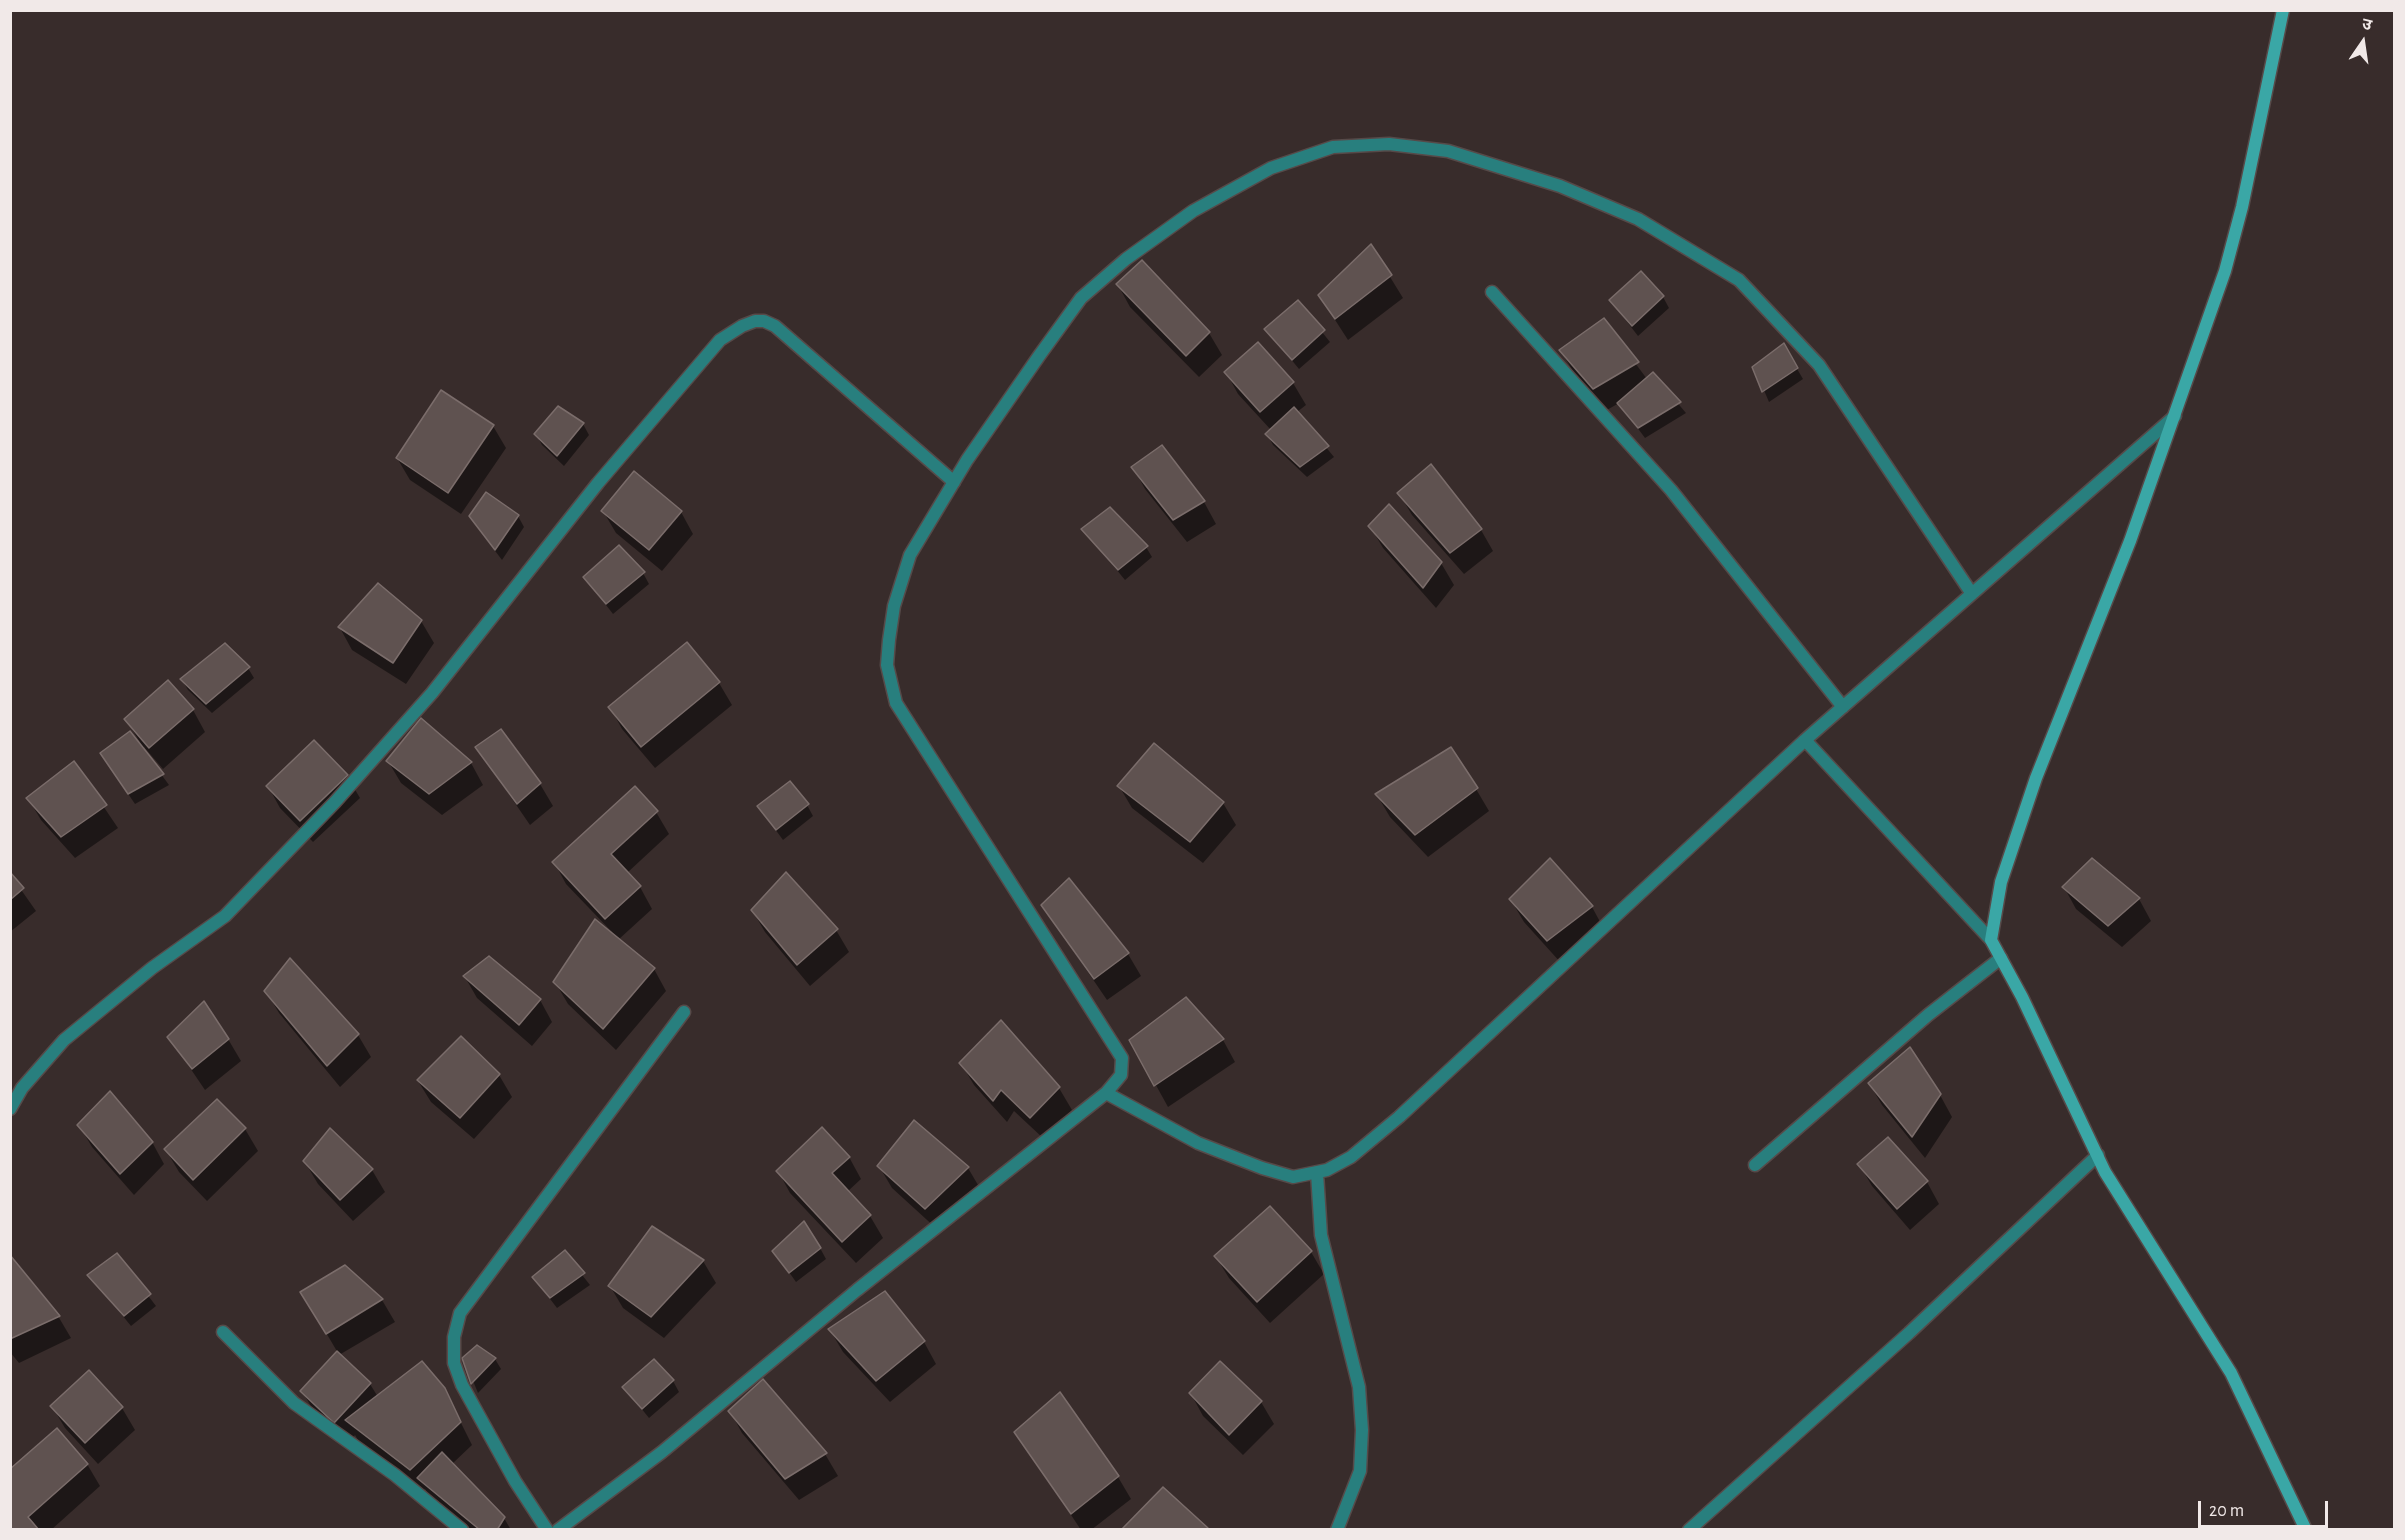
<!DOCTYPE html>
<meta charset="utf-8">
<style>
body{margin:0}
#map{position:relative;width:2405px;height:1540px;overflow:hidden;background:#382c2b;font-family:"Alegreya Sans","Noto Sans Devanagari",sans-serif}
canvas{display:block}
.frame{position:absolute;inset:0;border:12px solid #f1e9e8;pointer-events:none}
.north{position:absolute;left:2333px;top:12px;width:60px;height:60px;-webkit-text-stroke:4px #382c2b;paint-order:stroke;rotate:13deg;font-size:16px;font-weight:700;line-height:24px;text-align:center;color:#f1e9e8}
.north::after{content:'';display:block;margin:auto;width:21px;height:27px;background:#f1e9e8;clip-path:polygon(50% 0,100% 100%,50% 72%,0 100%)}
.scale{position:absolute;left:2198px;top:1501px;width:130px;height:27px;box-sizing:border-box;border:3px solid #f1e9e8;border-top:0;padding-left:8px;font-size:18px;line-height:21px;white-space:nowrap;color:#f1e9e8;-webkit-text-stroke:4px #382c2b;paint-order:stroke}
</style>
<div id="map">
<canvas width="2405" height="1540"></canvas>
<div class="frame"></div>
<div class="north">उ</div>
<div class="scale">20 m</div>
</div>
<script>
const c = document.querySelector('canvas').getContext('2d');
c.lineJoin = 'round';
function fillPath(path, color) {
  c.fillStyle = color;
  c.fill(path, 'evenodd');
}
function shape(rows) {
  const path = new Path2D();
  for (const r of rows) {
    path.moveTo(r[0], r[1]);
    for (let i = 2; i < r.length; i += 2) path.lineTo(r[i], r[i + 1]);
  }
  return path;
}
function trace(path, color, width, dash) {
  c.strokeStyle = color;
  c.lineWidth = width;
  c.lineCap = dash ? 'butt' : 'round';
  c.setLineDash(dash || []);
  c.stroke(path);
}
fillPath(shape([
 [1371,246,1403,298,1348,340,1319,295],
 [1142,262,1209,333,1222,355,1199,377,1130,307,1118,285],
 [1663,297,1669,308,1638,336,1611,301],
 [1298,302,1330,342,1299,369,1266,329],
 [1603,320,1647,379,1653,374,1686,413,1645,438,1619,403,1607,410,1574,373,1561,351],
 [1783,345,1803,379,1769,402,1754,367],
 [1226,372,1293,383,1306,405,1297,412,1334,457,1307,477,1273,445,1267,434,1271,430,1238,394],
 [558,408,583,424,589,435,564,466,542,445,536,434],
 [493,426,506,448,461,514,410,480,397,458],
 [1161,447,1204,502,1216,524,1187,542,1145,489,1133,467],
 [1399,493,1481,530,1493,551,1464,574,1412,515],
 [603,511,681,512,693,534,662,571,616,533],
 [518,516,524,527,502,560,477,527],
 [1370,526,1441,563,1454,585,1436,608,1383,548],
 [1083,529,1146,547,1152,557,1125,580],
 [643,573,649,584,613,614,585,578],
 [421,621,434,643,406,684,352,650,340,628],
 [687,644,719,683,732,705,655,768,622,729,610,707],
 [248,668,254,678,212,713,188,690,182,680],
 [193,710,205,732,163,769,144,747,142,748,169,785,135,804,108,764,141,744,126,719],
 [421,721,471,763,483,785,442,815,401,783,388,761],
 [501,731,540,784,553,806,530,825,477,748],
 [314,742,347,776,360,798,313,842,280,808,268,786],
 [74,763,118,828,75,858,41,820,28,798],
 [1119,786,1223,803,1236,825,1203,863,1132,808],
 [1476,789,1489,811,1428,857,1390,817,1377,795],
 [807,805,813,816,783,840,759,807],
 [656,812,669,834,627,873,640,887,652,909,618,940,654,969,666,991,616,1050,568,1004,555,982,612,932,566,884,554,862],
 [2092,860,2139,899,2151,921,2122,947,2076,909,2064,887],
 [10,874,36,911,10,932],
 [1069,881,1128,954,1141,976,1107,1000,1042,905],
 [1511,900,1592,907,1604,929,1561,963,1524,922],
 [752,910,836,930,849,952,810,986,765,932],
 [290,961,358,1035,371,1057,340,1087,279,1013,266,991],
 [465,977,540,1000,552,1022,532,1046,477,998],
 [1186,999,1223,1040,1235,1062,1168,1107,1131,1040],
 [1001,1022,1059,1088,1072,1110,1044,1139,1014,1111,1007,1122,974,1085,961,1063],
 [169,1037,228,1039,241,1061,205,1090],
 [499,1075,512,1097,474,1139,431,1102,418,1081],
 [1869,1083,1940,1095,1952,1117,1925,1158,1882,1105],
 [217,1101,245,1129,258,1151,207,1201,179,1172,166,1150],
 [915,1123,968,1168,981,1190,938,1230,892,1188,879,1166],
 [79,1125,152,1142,164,1164,134,1195,92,1147],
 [331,1130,372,1170,385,1192,353,1221,318,1184,305,1162],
 [849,1157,861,1179,847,1192,870,1216,883,1238,856,1263,790,1193,778,1171],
 [1859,1164,1927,1182,1939,1204,1910,1230,1872,1186],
 [1270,1208,1311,1252,1324,1274,1270,1323,1229,1278,1216,1257],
 [820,1248,826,1259,796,1282,774,1251],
 [564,1252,590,1285,557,1308,534,1278],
 [117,1255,156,1306,131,1326,89,1275],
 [10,1258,58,1316,71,1338,19,1363,10,1352],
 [703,1261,716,1283,664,1338,623,1308,610,1286],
 [345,1266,382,1300,395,1322,339,1355,370,1384,378,1397,444,1389,472,1445,452,1464,504,1518,511,1530,468,1530,431,1500,425,1489,423,1491,359,1442,355,1435,348,1444,315,1413,302,1391,338,1353,302,1292],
 [884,1293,924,1342,936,1364,890,1402,843,1352,830,1330],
 [464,1359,495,1359,501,1369,478,1393],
 [89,1373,122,1408,135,1430,98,1464,65,1428,52,1406],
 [673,1381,679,1392,649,1418,624,1387],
 [763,1381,825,1454,838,1476,799,1500,742,1433,730,1411],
 [1191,1394,1261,1402,1274,1424,1243,1455,1203,1416],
 [1016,1432,1118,1477,1131,1499,1091,1530,1081,1530],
 [87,1464,100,1486,51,1530,10,1530]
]), '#0007');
const building = shape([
 [1371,244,1392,275,1335,319,1318,295,1371,244],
 [1142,260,1210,332,1186,356,1116,284,1142,260],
 [1641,271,1664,296,1632,326,1609,300,1641,271],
 [1298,300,1325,330,1292,360,1264,329,1298,300],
 [1604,318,1639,362,1593,389,1559,350,1604,318],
 [1258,342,1294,382,1260,412,1224,372,1258,342],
 [1784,343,1798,368,1762,392,1752,367,1784,343],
 [1653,372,1681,402,1638,428,1617,403,1653,372],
 [441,390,494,425,448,493,396,458,441,390],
 [558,406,584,423,557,456,534,434,558,406],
 [1294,407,1329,446,1300,467,1265,434,1294,407],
 [1162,445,1205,501,1173,520,1131,467,1162,445],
 [1431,464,1482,529,1450,553,1397,493,1431,464],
 [634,471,682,511,649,550,601,511,634,471],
 [486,492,519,515,495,550,469,516,486,492],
 [1389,504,1442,562,1423,588,1368,526,1389,504],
 [1110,507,1148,546,1118,570,1081,529,1110,507],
 [619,545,645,572,606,604,583,577,619,545],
 [378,583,422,620,393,663,338,627,378,583],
 [687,642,720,682,641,747,608,707,687,642],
 [225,643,250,667,206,704,180,679,225,643],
 [168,680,194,709,149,748,124,719,168,680],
 [421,718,472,762,429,794,386,761,421,718],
 [501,729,541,783,517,804,475,747,501,729],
 [130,731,164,774,128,794,100,753,130,731],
 [314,740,348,775,300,821,266,786,314,740],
 [1154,743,1224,802,1190,842,1117,786,1154,743],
 [1451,747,1478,788,1415,835,1375,794,1451,747],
 [74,761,107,805,61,837,26,798,74,761],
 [790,781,809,804,776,830,757,806,790,781],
 [635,786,658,811,611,854,641,886,605,919,552,862,635,786],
 [1550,858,1593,906,1547,941,1509,899,1550,858],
 [2092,858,2140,898,2108,926,2062,887,2092,858],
 [10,872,24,888,10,900,10,872],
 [786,872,838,929,797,965,751,910,786,872],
 [1069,878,1129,953,1094,979,1041,905,1069,878],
 [595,919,655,968,603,1029,553,982,595,919],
 [489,956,541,999,519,1025,463,976,489,956],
 [290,958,359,1034,327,1066,264,991,290,958],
 [1186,997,1224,1039,1154,1086,1129,1040,1186,997],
 [204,1001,229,1039,192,1069,167,1037,204,1001],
 [1001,1020,1060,1087,1030,1118,1001,1090,993,1101,959,1063,1001,1020],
 [461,1036,500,1074,460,1118,417,1080,461,1036],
 [1910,1047,1941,1094,1912,1137,1868,1083,1910,1047],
 [110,1091,153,1142,120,1174,77,1125,110,1091],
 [217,1099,246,1128,193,1180,164,1149,217,1099],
 [914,1120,969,1167,925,1209,877,1166,914,1120],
 [822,1127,850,1157,832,1173,871,1215,842,1242,776,1171,822,1127],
 [330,1128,373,1169,340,1200,303,1161,330,1128],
 [1888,1137,1928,1181,1897,1209,1857,1164,1888,1137],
 [1270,1206,1312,1251,1257,1302,1214,1256,1270,1206],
 [804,1221,821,1248,789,1273,772,1251,804,1221],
 [652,1226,704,1260,651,1317,608,1286,652,1226],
 [565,1250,585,1273,550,1298,532,1277,565,1250],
 [117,1253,151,1294,124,1316,87,1275,117,1253],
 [10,1255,60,1316,10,1339,10,1255],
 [345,1265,383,1299,326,1334,300,1292,345,1265],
 [885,1291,925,1341,876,1381,828,1329,885,1291],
 [477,1345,496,1358,471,1384,462,1358,477,1345],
 [337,1351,371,1383,334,1423,300,1391,337,1351],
 [654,1359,674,1380,642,1409,622,1387,654,1359],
 [422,1361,445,1388,461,1422,410,1470,345,1420,422,1361],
 [1220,1361,1262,1401,1229,1435,1189,1393,1220,1361],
 [89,1370,123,1407,85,1443,50,1406,89,1370],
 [763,1379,827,1453,785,1479,728,1411,763,1379],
 [1060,1392,1119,1476,1071,1514,1014,1432,1060,1392],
 [57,1428,88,1464,28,1517,39,1530,10,1530,10,1469,57,1428],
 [442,1452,505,1517,497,1530,480,1530,417,1478,442,1452],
 [1163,1487,1208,1528,1207,1530,1121,1530,1163,1487]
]);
fillPath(building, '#5f5250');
trace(building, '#7b6d6b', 1.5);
const street = shape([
 [1492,292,1671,490,1843,707],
 [1805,740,1991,940],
 [1106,1093,1121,1075,1122,1058,896,703,887,665,889,640,894,606,910,555,967,460,1039,356,1081,298,1126,259,1193,211,1271,168,1333,147,1389,144,1448,151,1560,186,1638,219,1739,280,1819,365,1972,594],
 [10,1109,22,1088,64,1040,152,968,225,916,335,802,432,693,598,483,720,340,742,326,755,321,764,321,775,326,954,482],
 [1755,1165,1928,1015,2001,958],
 [1317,1173,1321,1235,1359,1387,1362,1430,1360,1471,1337,1530],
 [223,1332,294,1403,395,1475,462,1530],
 [547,1530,515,1481,462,1385,454,1363,454,1337,460,1313,684,1012],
 [558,1530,662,1452,857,1290,1106,1093,1198,1143,1262,1168,1293,1177,1327,1170,1351,1157,1399,1117,1805,740,2175,416],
 [1689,1530,1909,1333,2098,1155]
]);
const secondary = shape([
 [2283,10,2242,207,2225,271,2130,541,2036,778,2001,882,1991,940,2022,997,2105,1172,2231,1373,2306,1530]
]);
trace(street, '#564a49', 15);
trace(secondary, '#564a49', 15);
trace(street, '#287f7e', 12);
trace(secondary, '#3aa7a6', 12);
</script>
